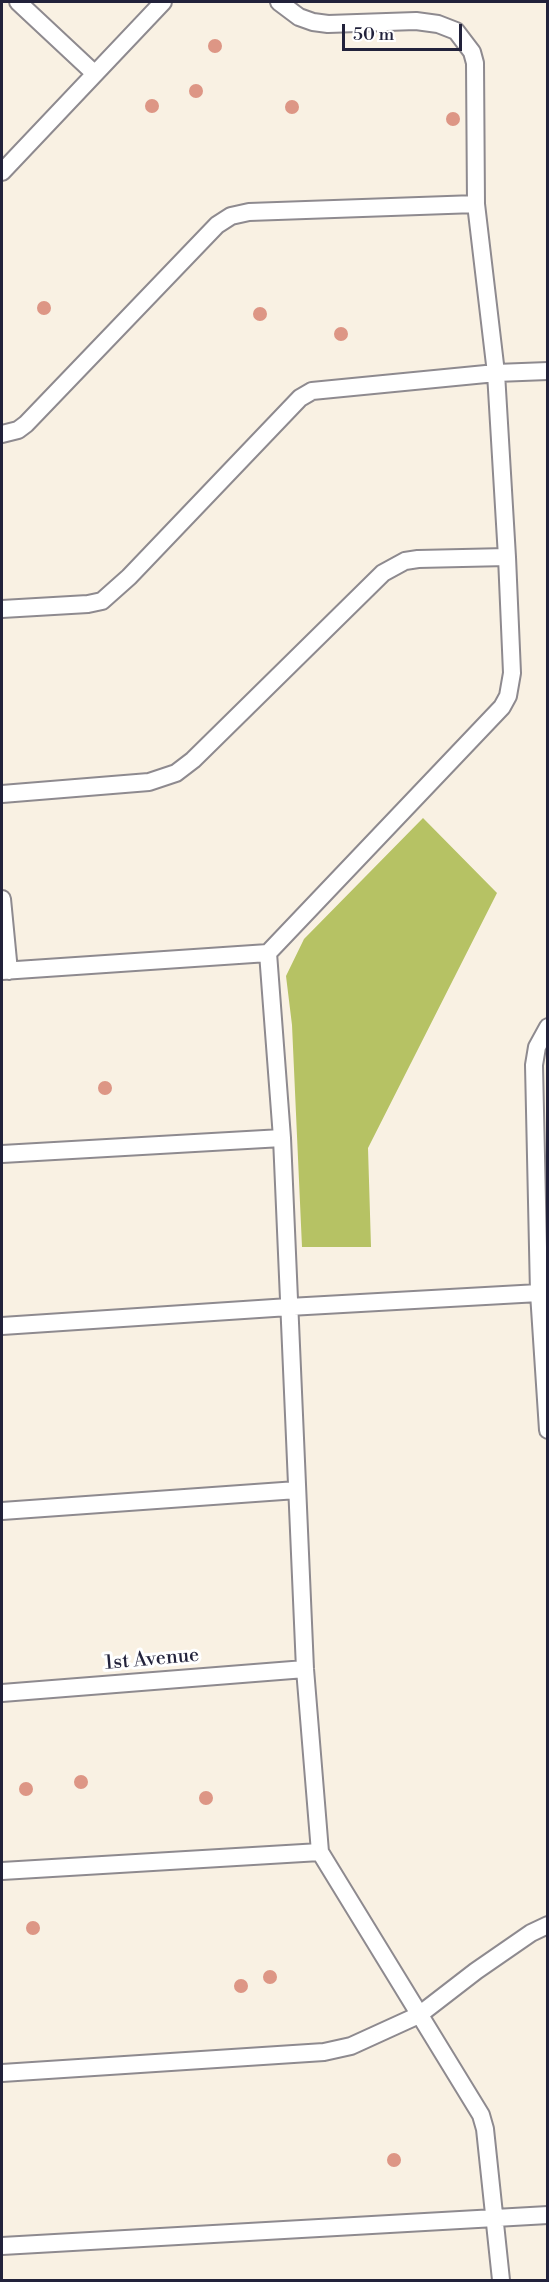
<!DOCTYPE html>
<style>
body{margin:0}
#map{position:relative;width:549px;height:2282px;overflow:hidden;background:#f9f1e3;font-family:"Libre Bodoni",serif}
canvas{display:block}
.frame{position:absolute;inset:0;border:3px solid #22223b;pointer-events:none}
.scale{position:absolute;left:342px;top:24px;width:120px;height:27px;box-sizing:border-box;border:3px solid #22223b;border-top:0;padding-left:8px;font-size:18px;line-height:21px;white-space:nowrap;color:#22223b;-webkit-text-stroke:4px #fff;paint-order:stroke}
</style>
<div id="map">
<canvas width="549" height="2282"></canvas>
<div class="frame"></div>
<div class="scale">50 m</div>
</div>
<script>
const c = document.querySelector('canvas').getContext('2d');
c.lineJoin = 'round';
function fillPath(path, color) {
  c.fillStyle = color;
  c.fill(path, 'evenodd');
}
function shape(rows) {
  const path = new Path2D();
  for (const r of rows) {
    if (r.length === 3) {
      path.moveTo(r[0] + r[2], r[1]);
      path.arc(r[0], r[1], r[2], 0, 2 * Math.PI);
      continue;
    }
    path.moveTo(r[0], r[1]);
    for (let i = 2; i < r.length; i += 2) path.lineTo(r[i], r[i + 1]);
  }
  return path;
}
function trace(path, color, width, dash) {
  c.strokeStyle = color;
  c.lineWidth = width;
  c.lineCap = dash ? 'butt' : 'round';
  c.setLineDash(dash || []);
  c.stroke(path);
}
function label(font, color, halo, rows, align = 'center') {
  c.font = font + ' "Libre Bodoni",serif';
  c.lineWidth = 6;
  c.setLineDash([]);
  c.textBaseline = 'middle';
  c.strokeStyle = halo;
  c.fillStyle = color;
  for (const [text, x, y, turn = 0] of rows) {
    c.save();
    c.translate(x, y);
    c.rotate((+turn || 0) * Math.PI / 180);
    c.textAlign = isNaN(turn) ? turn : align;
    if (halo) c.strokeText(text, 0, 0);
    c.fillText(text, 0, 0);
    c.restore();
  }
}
fillPath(shape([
 [423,818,497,893,368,1148,371,1247,302,1247,292,1025,286,976,304,939]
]), '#b6c264');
fillPath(shape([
 [215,46,7],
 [196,91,7],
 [152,106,7],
 [292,107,7],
 [453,119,7],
 [44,308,7],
 [260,314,7],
 [341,334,7],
 [105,1088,7],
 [81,1782,7],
 [26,1789,7],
 [206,1798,7],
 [33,1928,7],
 [270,1977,7],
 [241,1986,7],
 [394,2160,7]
]), '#dd9685');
const minor = shape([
 [18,2,94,73],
 [2,172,163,2],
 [2,434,18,430,26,424,217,225,231,216,249,212,476,204],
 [2,609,88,604,102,601,129,577,300,398,312,391,496,373,548,371],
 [2,794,149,782,176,773,193,760,383,573,405,561,418,559,507,557],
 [2,899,9,971],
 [268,953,282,1138,305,1669,320,1852,481,2115,485,2129,501,2280],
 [2,971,268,953,502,707,508,696,512,673,507,557,496,373,476,204,475,63,472,52,456,31,438,24,416,21,328,24,313,22,299,17,279,2],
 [548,1027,537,1047,534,1065,539,1293,548,1430],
 [2,1154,282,1138],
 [2,1326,289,1307,539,1293],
 [2,1511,297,1490],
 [2,1693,305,1669],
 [2,1871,320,1852],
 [2,2073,324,2052,351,2046,419,2015,476,1971,531,1933,548,1925],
 [2,2246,548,2215]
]);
trace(minor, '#8e8a8f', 20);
trace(minor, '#fff', 16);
label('20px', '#22223b', '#fff', [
 ["1st Avenue",152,1660,-5]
]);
</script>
